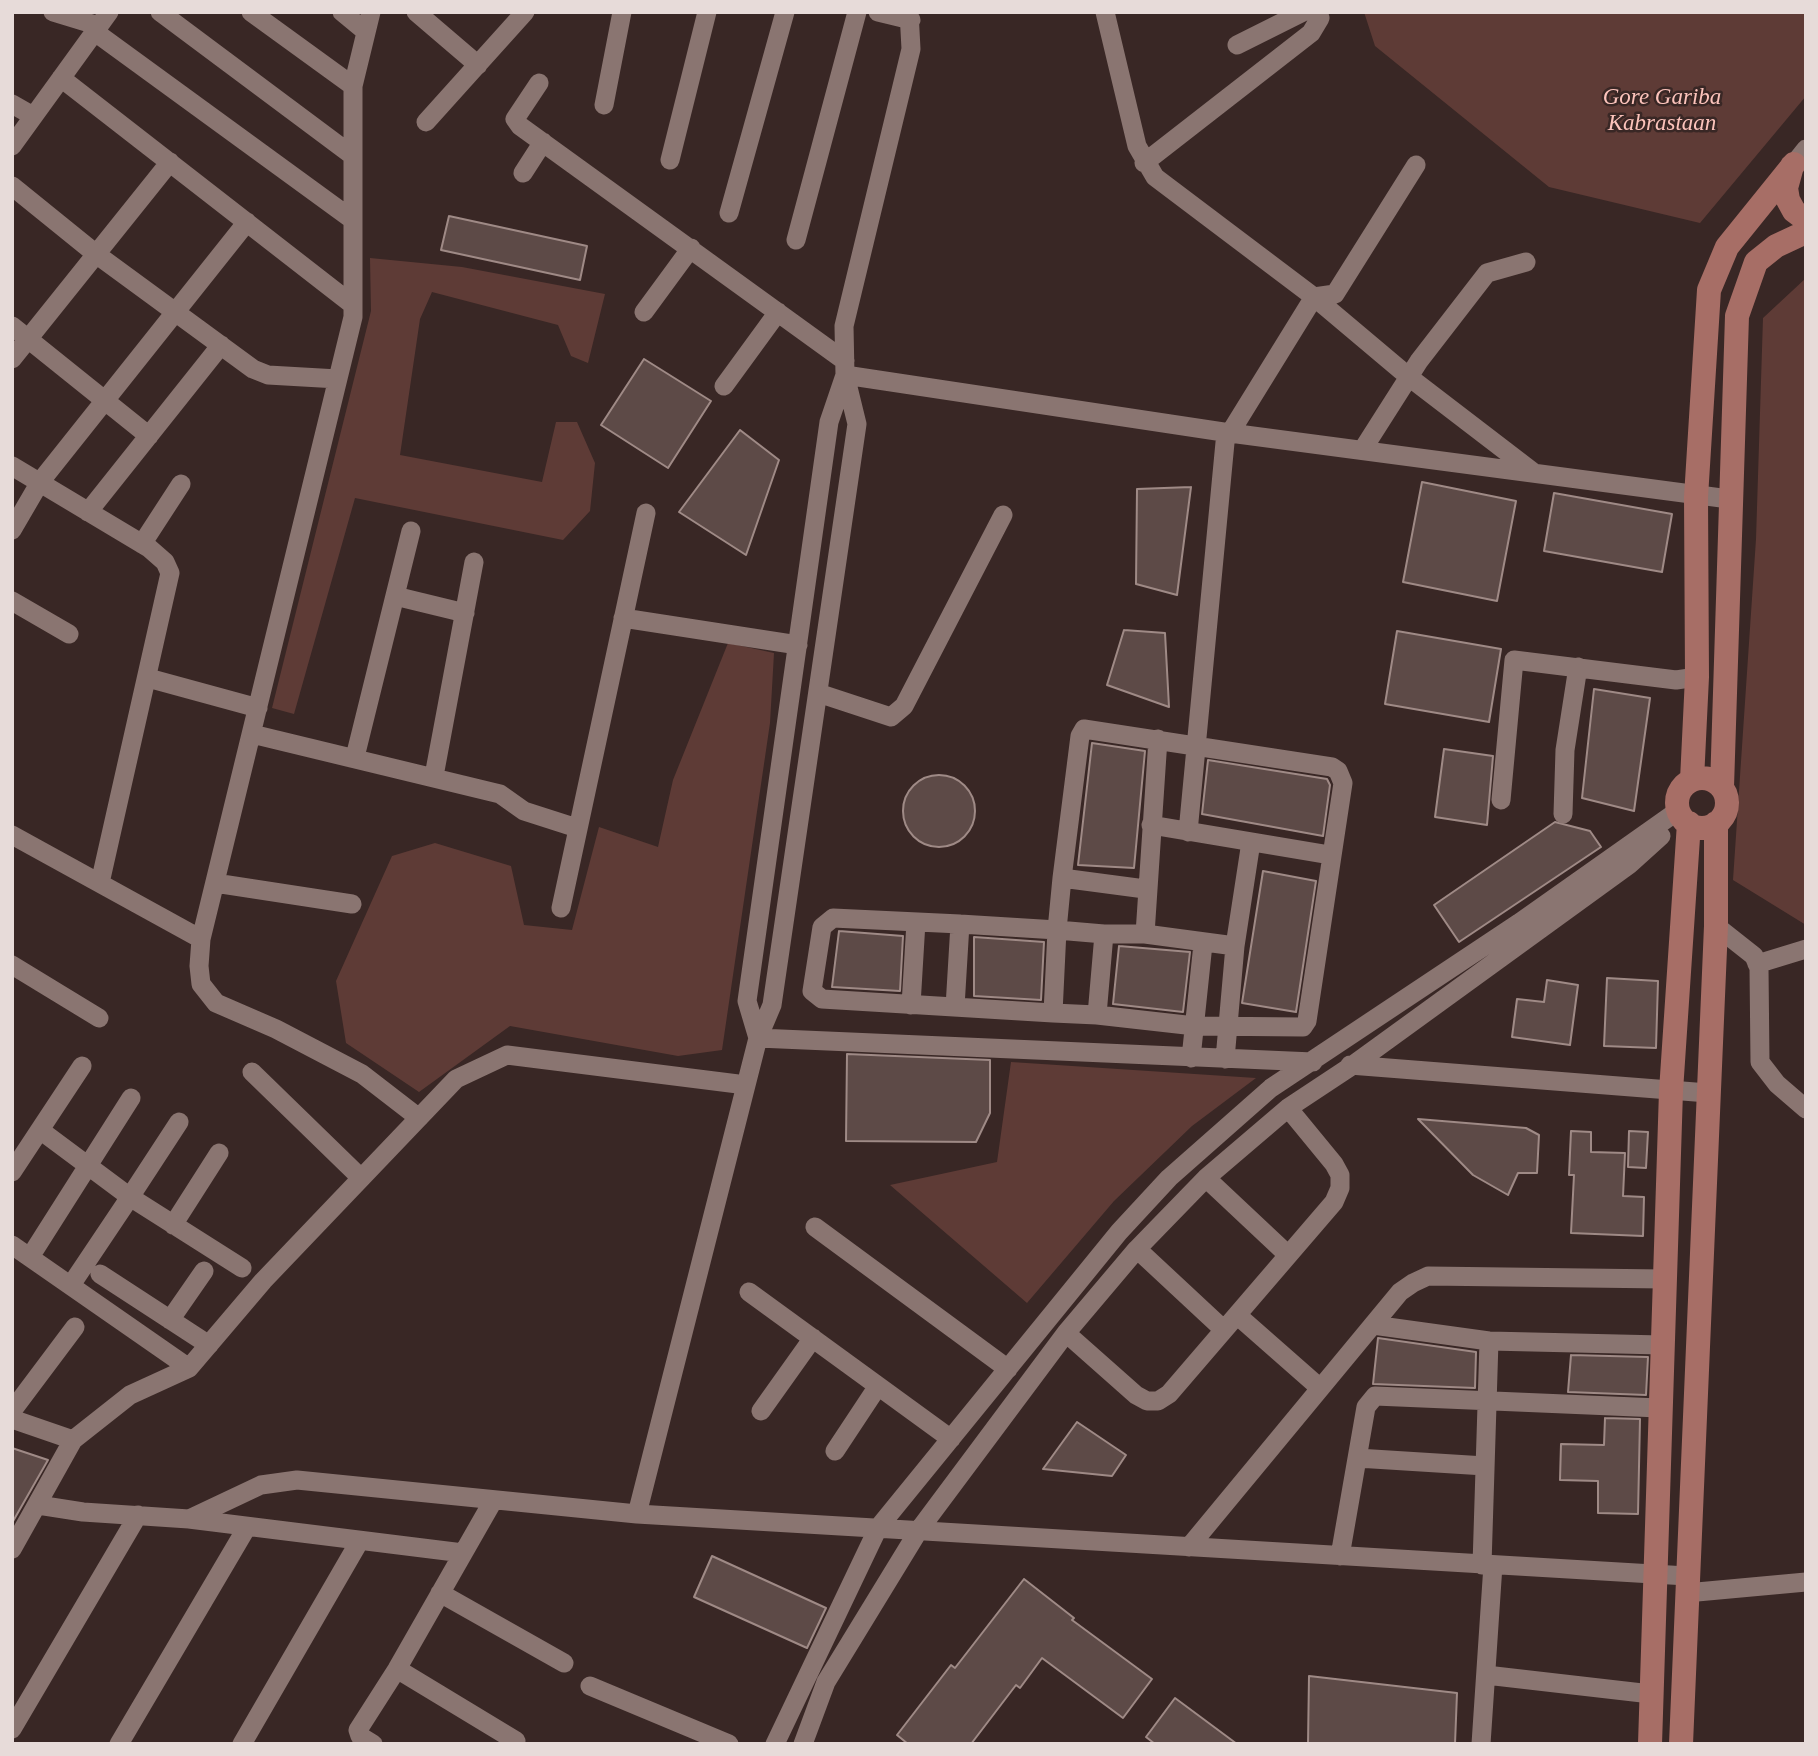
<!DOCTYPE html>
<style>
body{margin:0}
#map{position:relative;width:1818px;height:1756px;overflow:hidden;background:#392725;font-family:Georgia,serif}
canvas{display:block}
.frame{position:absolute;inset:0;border:14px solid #e7dbd9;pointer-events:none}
</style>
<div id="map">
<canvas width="1818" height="1756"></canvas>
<div class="frame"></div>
</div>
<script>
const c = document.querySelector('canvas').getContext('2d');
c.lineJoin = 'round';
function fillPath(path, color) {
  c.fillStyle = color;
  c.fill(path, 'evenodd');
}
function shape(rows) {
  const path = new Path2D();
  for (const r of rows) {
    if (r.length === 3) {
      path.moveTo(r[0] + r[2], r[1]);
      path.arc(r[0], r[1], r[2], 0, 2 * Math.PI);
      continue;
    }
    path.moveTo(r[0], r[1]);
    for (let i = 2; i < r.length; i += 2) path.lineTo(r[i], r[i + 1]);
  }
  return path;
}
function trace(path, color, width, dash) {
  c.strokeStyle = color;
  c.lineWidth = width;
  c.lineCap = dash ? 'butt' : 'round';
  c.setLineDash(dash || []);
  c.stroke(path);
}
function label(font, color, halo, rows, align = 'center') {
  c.font = font + ' Georgia,serif';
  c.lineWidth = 5;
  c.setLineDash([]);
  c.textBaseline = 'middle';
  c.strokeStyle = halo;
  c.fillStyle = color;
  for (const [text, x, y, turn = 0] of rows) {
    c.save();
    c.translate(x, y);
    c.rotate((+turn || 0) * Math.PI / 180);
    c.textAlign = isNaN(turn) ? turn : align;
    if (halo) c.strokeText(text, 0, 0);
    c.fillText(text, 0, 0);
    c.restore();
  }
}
fillPath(shape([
 [1364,12,1806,12,1806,96,1700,223,1549,187,1375,46],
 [370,258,462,267,605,294,588,363,571,356,558,325,432,292,420,319,400,455,542,482,556,422,577,422,595,463,590,511,563,540,355,498,294,714,272,708,371,311],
 [1806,278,1806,925,1733,880,1756,539,1763,318],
 [728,643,774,653,770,723,722,1050,678,1056,510,1026,419,1092,346,1043,336,981,392,856,435,843,511,866,524,925,572,930,599,827,658,847,673,780],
 [1011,1062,1256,1078,1192,1126,1114,1201,1027,1303,890,1185,997,1162]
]), '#5e3b36');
const building = shape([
 [449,216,587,246,580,280,441,250,449,216],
 [644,359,711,401,668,468,601,425,644,359],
 [740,430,779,460,746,555,679,512,740,430],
 [1422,482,1516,501,1497,601,1403,582,1422,482],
 [1191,487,1177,595,1136,584,1137,489,1191,487],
 [1554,493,1672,514,1662,572,1544,551,1554,493],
 [1124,630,1165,633,1169,707,1107,685,1124,630],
 [1397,631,1501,649,1489,722,1385,704,1397,631],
 [1594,689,1650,698,1634,811,1582,798,1594,689],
 [1092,743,1145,751,1134,868,1078,865,1092,743],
 [1444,749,1493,756,1487,825,1435,817,1444,749],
 [1208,760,1327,779,1330,785,1323,836,1202,814,1208,760],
 [939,811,36],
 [1555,822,1590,831,1601,847,1459,942,1434,905,1555,822],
 [1263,871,1316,881,1296,1012,1242,1003,1263,871],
 [839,931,903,936,900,991,832,987,839,931],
 [974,937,1044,942,1041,1000,974,996,974,937],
 [1119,946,1190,952,1183,1012,1113,1004,1119,946],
 [1607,978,1658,981,1656,1048,1604,1046,1607,978],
 [1547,980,1578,985,1570,1045,1512,1037,1517,999,1544,1002,1547,980],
 [847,1054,990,1060,990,1113,976,1142,846,1141,847,1054],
 [1418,1119,1526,1128,1539,1135,1537,1173,1518,1173,1508,1195,1473,1175,1418,1119],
 [1571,1131,1591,1132,1591,1152,1625,1153,1623,1196,1644,1197,1643,1236,1571,1233,1574,1175,1569,1175,1571,1131],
 [1629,1131,1648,1132,1646,1168,1628,1167,1629,1131],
 [1378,1338,1476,1352,1475,1388,1373,1384,1378,1338],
 [1571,1355,1648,1357,1646,1395,1568,1392,1571,1355],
 [1605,1418,1640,1419,1638,1514,1598,1513,1598,1481,1560,1480,1561,1444,1604,1445,1605,1418],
 [1077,1422,1126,1455,1112,1476,1043,1469,1077,1422],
 [12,1448,48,1460,12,1523,12,1448],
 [712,1556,826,1608,807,1648,694,1597,712,1556],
 [1024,1579,1074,1618,1072,1620,1152,1679,1123,1718,1042,1658,1020,1688,1016,1685,971,1744,908,1744,897,1735,951,1665,955,1668,1024,1579],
 [1309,1676,1457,1693,1455,1744,1308,1744,1309,1676],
 [1175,1698,1237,1744,1155,1744,1146,1737,1175,1698]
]);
fillPath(building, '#5d4a47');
trace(building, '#9f8a86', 2);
trace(shape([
 [53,12,99,26],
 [160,12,353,156],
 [251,12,353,86],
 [342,12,365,31],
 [371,12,353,86,353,317,201,939,199,966,201,984,216,1003,276,1029,362,1074,419,1118],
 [416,12,478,65],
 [878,12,911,20],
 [1105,12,1137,146,1155,177,1314,297,1409,377,1533,472],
 [95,32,353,220],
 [1237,45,1303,12],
 [61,78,353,305],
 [539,83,515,119,520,126,845,361],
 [12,104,33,116],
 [604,105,622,12],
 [426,122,525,12],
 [12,146,109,12],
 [670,160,707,12],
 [1144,163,1311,33,1320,18,1318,12],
 [1794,164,1806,149],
 [523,173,543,142],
 [12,186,96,254,253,369,268,375,338,379],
 [729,213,785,12],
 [796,240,857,12],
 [644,312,691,248],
 [12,326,149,436],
 [12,359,170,162],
 [845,375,1230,433,1729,499],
 [724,386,778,312],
 [1230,433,1314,297,1335,294,1416,165],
 [1363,449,1419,361,1487,273,1526,262],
 [12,466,149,548,165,562,170,573,100,883],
 [88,512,221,345],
 [12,530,40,482,247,222],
 [142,544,181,484],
 [395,596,465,613],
 [12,601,69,634],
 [623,618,798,645],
 [148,678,258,708],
 [818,693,891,717,904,706,1003,515],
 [252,734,500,794,524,811,577,828],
 [355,757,411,531],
 [434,776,474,562],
 [1501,800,1514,660,1676,680,1697,677],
 [1563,814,1565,750,1578,667],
 [1151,825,1330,855],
 [1188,832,1226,432],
 [12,835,201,939],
 [1062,878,1145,889],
 [215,883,352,904],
 [561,908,646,513],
 [1716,926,1754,956,1759,968,1760,1062,1777,1084,1806,1109],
 [1145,934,1158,739],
 [1757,964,1806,949],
 [12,965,99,1018],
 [911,1005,916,922],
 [955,1007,960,924],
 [1053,1013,1057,930,1062,878,1080,736,1084,729,1332,767,1338,771,1343,783,1307,1021,1303,1027,1195,1026,1097,1015,1053,1013,822,999,812,991,822,927,833,918,960,924,1057,930,1104,934,1145,934,1235,946],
 [1097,1015,1104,934],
 [758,1038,1313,1062],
 [758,1038,747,1001,829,422,845,375],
 [1191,1058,1203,944],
 [1225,1059,1235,946,1251,842],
 [1350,1065,1708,1093],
 [252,1072,361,1178],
 [40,1130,130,1197,179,1122],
 [12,1172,82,1066],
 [1206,1178,1288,1255],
 [173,1225,219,1153],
 [815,1227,1008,1369],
 [12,1245,189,1368],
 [1137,1249,1224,1330],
 [30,1257,131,1098],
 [100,1274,209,1345],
 [71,1285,130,1197,242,1268],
 [749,1292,951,1439],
 [1237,1315,1320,1388],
 [170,1320,204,1271],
 [1373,1325,1489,1341,1662,1345],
 [1066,1333,1136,1395,1147,1401,1158,1401,1169,1394,1334,1202,1340,1188,1340,1175,1334,1164,1288,1108],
 [12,1411,75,1327],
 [761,1411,813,1338],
 [12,1419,73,1440],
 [835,1451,878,1386],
 [1357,1458,1485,1466],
 [38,1505,83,1512,189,1519,261,1485,297,1480,637,1514,1687,1576],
 [637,1514,758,1038,772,1005,857,424,845,375,844,326,911,49,909,12],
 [189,1519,463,1553],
 [1189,1547,1400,1292,1413,1283,1428,1276,1664,1279],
 [12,1549,73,1440,130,1395,189,1368,263,1281,456,1079,507,1055,746,1085],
 [1340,1556,1366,1407,1375,1396,1659,1408],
 [1482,1565,1489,1341],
 [440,1593,564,1663],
 [1686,1593,1806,1582],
 [397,1669,516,1741],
 [1486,1675,1651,1694],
 [590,1686,729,1744],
 [12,1729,138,1515],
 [119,1744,247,1527],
 [242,1744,359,1542],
 [373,1744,360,1736,358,1730,397,1669,493,1501],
 [775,1744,878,1528,1119,1232,1169,1178,1271,1088,1519,923,1679,810],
 [803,1744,826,1682,919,1530,1066,1333,1137,1249,1206,1178,1288,1108,1353,1065,1630,864,1661,836],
 [1481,1744,1493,1565]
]), '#8a7571', 19);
trace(shape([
 [1792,166,1786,188,1788,200,1794,211,1806,220],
 [1702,803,25],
 [1692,780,1697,677,1696,497,1709,290,1727,247,1794,164],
 [1722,787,1737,316,1756,262,1776,246,1806,232],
 [1650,1744,1671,1091,1689,823],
 [1681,1744,1716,926,1716,823]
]), '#a76e66', 24);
label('italic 23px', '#fcc3bb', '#392725', [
 ["Gore Gariba",1662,98],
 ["Kabrastaan",1662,124]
]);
</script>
